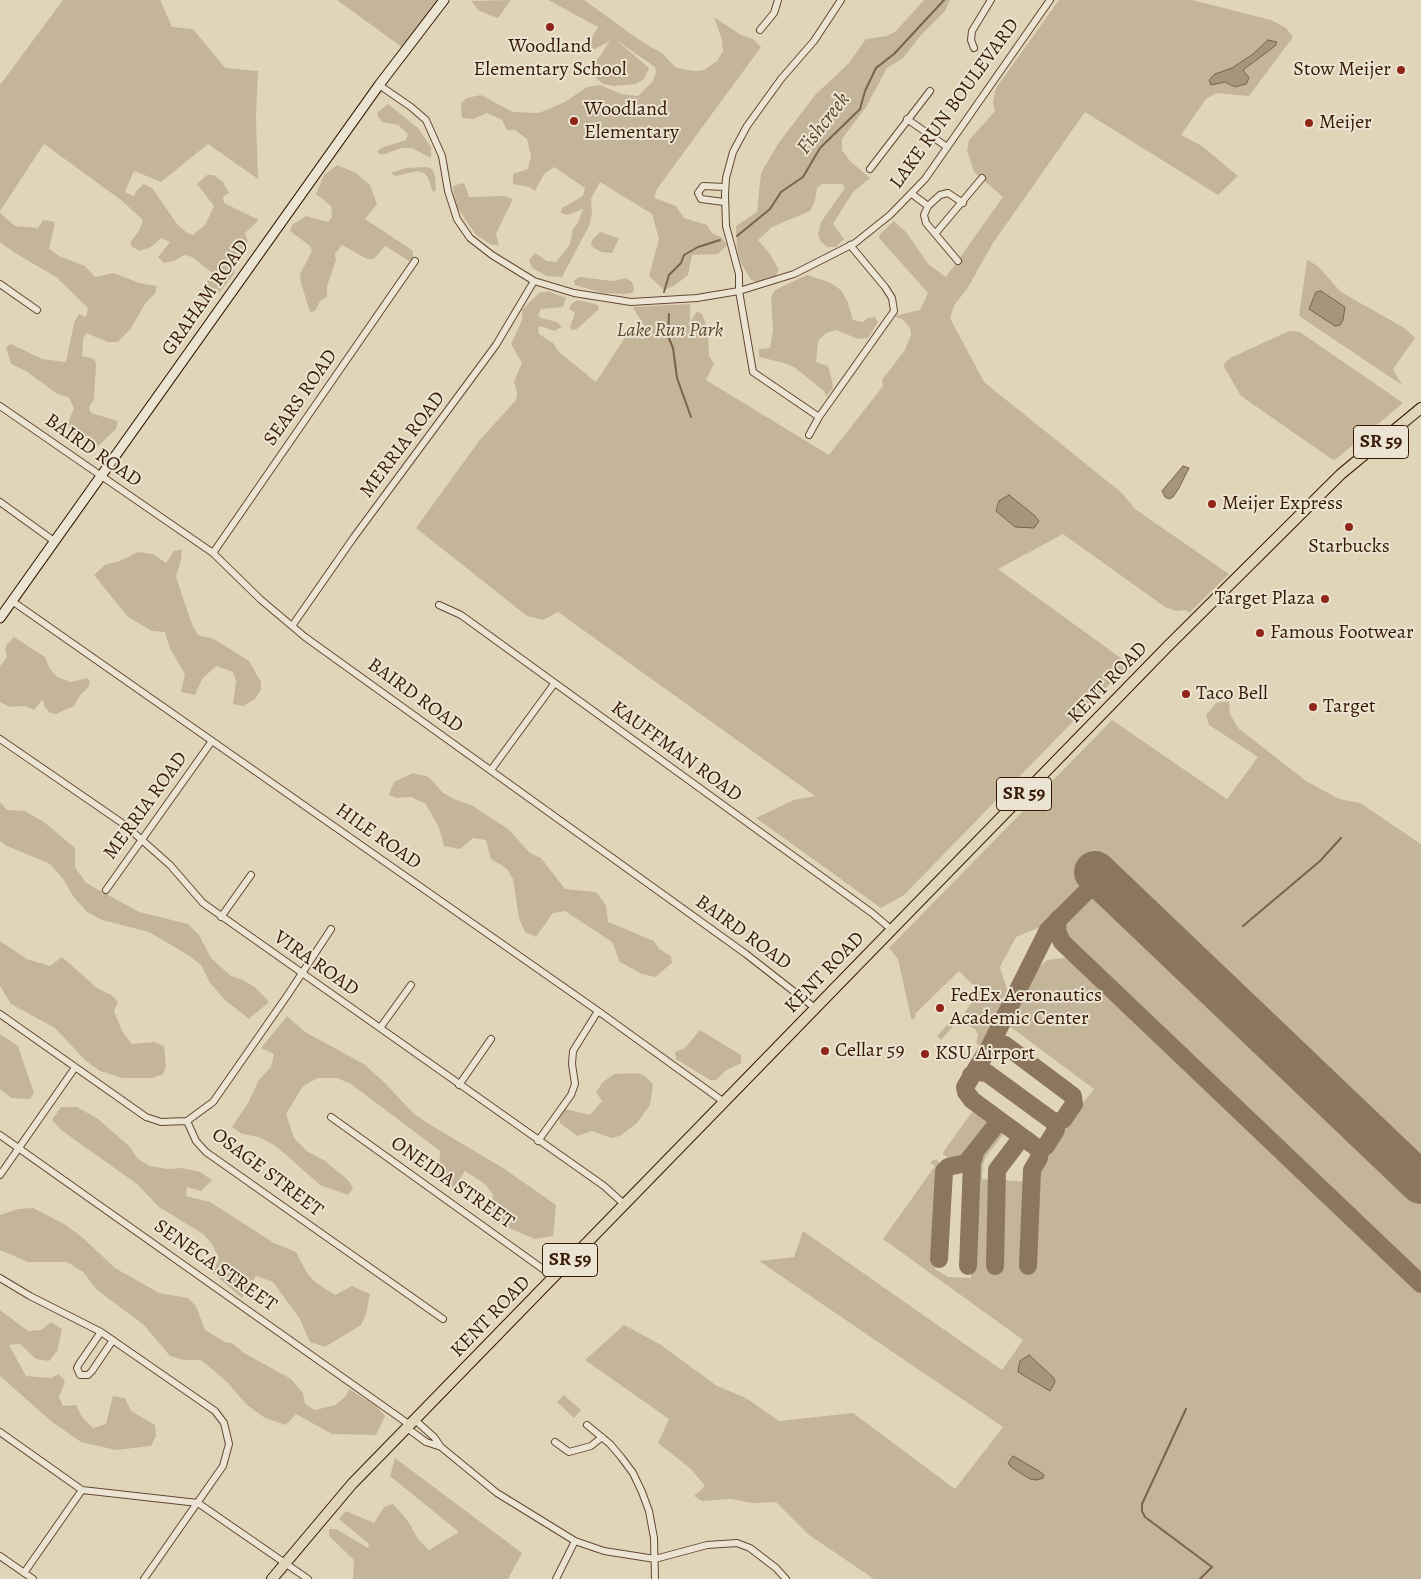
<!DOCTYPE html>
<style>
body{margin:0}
canvas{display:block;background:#e1d5b9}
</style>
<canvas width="1421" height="1579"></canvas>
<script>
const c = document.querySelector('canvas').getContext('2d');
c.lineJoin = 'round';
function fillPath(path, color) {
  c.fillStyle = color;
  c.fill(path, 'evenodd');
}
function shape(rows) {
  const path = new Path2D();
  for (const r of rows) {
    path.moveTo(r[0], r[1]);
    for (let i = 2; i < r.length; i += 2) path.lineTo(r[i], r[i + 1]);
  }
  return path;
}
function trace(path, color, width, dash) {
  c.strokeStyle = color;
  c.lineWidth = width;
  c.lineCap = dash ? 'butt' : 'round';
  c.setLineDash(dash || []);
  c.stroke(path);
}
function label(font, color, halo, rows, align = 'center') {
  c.font = font + ' Alegreya,serif';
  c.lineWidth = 4;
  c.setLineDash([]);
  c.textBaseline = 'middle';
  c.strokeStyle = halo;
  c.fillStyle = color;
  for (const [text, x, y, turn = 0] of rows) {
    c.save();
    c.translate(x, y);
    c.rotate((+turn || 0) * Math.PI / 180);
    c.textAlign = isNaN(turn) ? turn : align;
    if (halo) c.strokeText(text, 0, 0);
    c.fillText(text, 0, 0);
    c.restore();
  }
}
fillPath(shape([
 [63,0,160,0,172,27,193,29,225,68,258,71,256,117,258,179,208,144,161,182,134,171,125,192,134,196,137,190,144,184,152,188,177,224,186,232,193,235,205,225,214,206,197,184,207,175,214,175,223,182,229,193,223,197,224,203,259,220,245,233,248,242,235,261,234,274,219,293,210,295,202,291,212,273,192,257,184,255,174,261,164,263,158,257,170,242,161,238,151,247,140,251,132,247,130,243,140,229,143,220,121,200,44,144,0,211,0,85],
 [337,0,438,0,403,48],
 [511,0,498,18,479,11,471,1],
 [548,0,584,0,638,39,663,54,675,67,682,69,694,71,704,70,717,61,723,51,722,40,714,17,741,35,753,39,761,47,657,189,654,198,676,206,684,218,707,225,712,233,721,237,727,245,718,254,692,255,688,275,674,286,664,290,649,276,659,239,652,214,600,182,591,199,592,214,589,226,562,277,547,276,532,268,529,260,535,253,547,261,556,262,570,244,573,229,578,223,583,209,567,215,561,213,562,208,583,196,585,188,554,167,544,174,535,191,529,187,513,184,513,174,528,169,531,156,527,139,515,130,507,130,502,120,487,113,473,119,462,118,461,104,466,98,481,95,513,112,539,113,565,102,587,87,600,85,621,94,638,96,653,81,656,72,655,67,616,40,649,68,644,79,636,84,614,86,603,84,589,72,610,41,595,49,585,49,598,27],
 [924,0,950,0,945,11,921,35,903,58,887,68,866,107,842,139,842,150,850,161,870,178,853,192,833,224,844,239,836,247,827,247,821,242,818,234,821,222,845,188,842,184,822,184,817,188,815,201,810,211,772,227,758,240,770,254,779,270,775,277,757,282,751,280,741,263,737,249,736,226,757,212,761,173,778,144,815,95,849,63,866,39,887,36,896,31],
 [1059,0,1192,0,1271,20,1286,28,1293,37,1249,96,1216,93,1206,99,1181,135,1202,146,1238,176,1218,195,1085,112,993,243,967,289,955,304,950,318,984,382,1122,493,1135,509,1229,574,1189,613,1186,610,1176,611,1165,607,1063,534,998,569,1129,664,904,895,881,908,756,818,794,800,815,796,558,612,543,620,527,616,416,528,479,441,516,400,517,392,514,382,522,363,511,344,522,320,522,310,539,293,548,291,566,298,563,307,541,309,538,315,541,318,557,322,562,327,554,331,540,326,538,328,539,334,553,343,559,352,596,382,626,336,645,328,633,307,690,304,690,322,697,311,702,314,708,329,709,356,714,364,706,380,829,455,883,386,882,380,905,350,911,335,910,328,902,319,894,316,920,310,928,293,879,238,880,234,894,221,906,232,929,265,946,277,1003,197,974,172,967,150,969,140,995,111,993,102,996,88],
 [388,104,418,128,431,147,431,158,412,148,402,148,382,155,377,152,381,148,406,140,408,134,398,125,382,122,378,117,377,113],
 [337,165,356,173,370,185,377,204,365,219,406,246,413,251,413,257,411,262,385,246,374,259,367,259,342,245,335,254,336,260,327,286,327,297,320,301,315,311,310,312,301,283,300,274,312,251,310,246,290,231,292,225,306,216,328,222,332,217,331,206,316,194,324,175],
 [426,167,432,169,435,176,436,190,433,192,428,178,424,173,418,171,395,176,391,173,406,168],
 [462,183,465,185,469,197,503,196,513,199,496,234,499,246,490,244,476,235,456,206,453,186],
 [0,213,15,226,38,228,43,220,55,222,49,249,59,256,85,266,95,277,114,273,139,283,157,286,155,293,145,304,131,328,118,342,108,342,86,333,83,340,82,356,94,359,96,364,94,399,89,407,91,413,118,421,116,429,96,448,75,437,67,425,74,408,69,398,56,393,26,371,11,364,6,347,11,344,42,359,66,362,74,323,79,314,86,317,88,308,56,277,15,253,0,242],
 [600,232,619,238,612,253,601,252,591,246,592,240],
 [1307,260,1318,266,1341,292,1406,329,1415,338,1393,369,1402,385,1299,316],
 [807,275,829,282,841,290,848,303,853,320,863,322,868,318,875,317,878,322,868,338,858,339,836,330,826,333,818,341,816,362,828,366,832,381,833,389,826,396,824,391,794,367,784,363,759,357,759,349,770,348,773,331,771,298,775,290],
 [580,277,613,281,626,278,632,282,634,289,633,293,624,294,603,293,575,285,574,280],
 [578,300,595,304,599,306,598,310,577,329,572,330,570,327,575,313,569,309,572,303],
 [1289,331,1300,332,1403,403,1336,459,1333,460,1241,396,1223,365,1230,358],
 [182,549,181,560,176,577,191,622,198,635,214,639,249,661,261,682,261,690,255,699,243,706,233,704,236,681,233,672,216,666,202,679,195,695,181,692,185,674,170,649,165,632,152,631,128,617,94,575,105,565,120,561,138,552,153,554,166,563,174,551],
 [14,637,45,657,50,669,57,677,71,682,88,678,90,682,88,688,81,694,74,706,56,714,50,713,44,706,43,699,34,710,25,706,10,707,0,702,0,666,7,657,5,650,7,644],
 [1229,701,1230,714,1238,728,1306,781,1339,799,1360,803,1421,844,1421,1171,1101,866,1043,926,1016,937,1000,967,1009,995,982,1048,976,1043,978,1035,976,1030,965,1023,955,1024,941,1040,937,1036,955,1016,963,1015,972,1002,970,999,978,990,959,971,915,1014,916,1016,912,1020,911,1018,898,959,889,948,1112,720,1227,799,1258,757,1209,725,1206,715,1216,703],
 [413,773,429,777,442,792,454,799,473,806,508,829,530,853,541,858,565,889,596,892,606,905,608,922,654,941,659,949,671,956,672,963,655,977,642,974,620,962,612,942,565,911,553,913,536,937,525,932,519,918,513,879,507,869,491,859,486,840,473,838,460,849,444,846,439,828,426,804,411,797,396,798,389,795,394,782],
 [0,802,7,810,25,811,44,822,75,848,75,867,86,883,139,912,188,924,199,935,211,958,231,976,243,980,256,988,269,1002,249,1019,225,1000,210,983,201,965,188,955,149,932,102,920,87,912,72,895,64,880,50,864,7,846,0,841],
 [1095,893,1107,897,1421,1196,1421,1276,1064,935,1062,928,1065,920,1087,897],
 [0,941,27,959,50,966,62,957,97,988,113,996,118,1002,114,1011,122,1031,132,1044,154,1042,164,1046,166,1066,163,1074,153,1078,122,1078,100,1071,85,1060,55,1028,11,1004,0,986],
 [1065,958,1079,967,1421,1291,1421,1579,874,1579,809,1535,776,1502,752,1503,731,1499,702,1501,694,1496,705,1486,691,1469,658,1443,669,1419,585,1360,624,1325,661,1345,717,1386,746,1398,779,1421,853,1413,955,1489,1003,1427,759,1261,794,1257,803,1231,1002,1370,1023,1340,883,1239,935,1166,930,1162,936,1159,939,1162,939,1169,935,1269,948,1277,971,1278,976,1162,1001,1129,1005,1132,985,1158,983,1165,982,1179,996,1180,992,1267,998,1267,1002,1180,1029,1182,1025,1268,1032,1268,1036,1174,1073,1115,1094,1089,1008,1025,1039,967,1047,960],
 [287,1016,305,1032,364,1064,385,1083,413,1113,429,1124,503,1168,556,1205,553,1236,535,1239,494,1222,491,1210,493,1195,485,1184,465,1171,453,1189,443,1184,439,1174,440,1151,351,1084,337,1078,318,1078,303,1086,286,1114,294,1138,308,1152,325,1161,348,1180,353,1188,348,1195,320,1185,276,1146,259,1137,242,1134,232,1127,248,1103,259,1080,271,1067,274,1054,261,1048],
 [700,1030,741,1055,741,1063,725,1071,716,1080,710,1080,676,1059,675,1052,685,1048],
 [0,1034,18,1046,34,1093,30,1099,11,1098,0,1089],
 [637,1073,645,1076,653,1084,650,1105,637,1123,620,1136,611,1138,592,1131,577,1136,560,1123,559,1117,565,1109,590,1115,602,1101,596,1092,603,1082,614,1074],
 [61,1107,77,1107,98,1119,129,1146,138,1159,150,1166,167,1169,182,1168,200,1172,212,1180,201,1191,187,1187,186,1196,210,1202,274,1243,296,1252,307,1273,315,1282,335,1295,352,1286,370,1294,366,1314,361,1325,325,1347,310,1342,300,1319,273,1282,256,1276,242,1298,213,1273,219,1258,212,1244,203,1234,159,1207,137,1184,61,1130,52,1120],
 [974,1109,989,1120,989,1124,962,1159,949,1159,943,1154,944,1151],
 [33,1208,64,1224,82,1237,115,1268,159,1293,188,1298,196,1306,205,1330,225,1342,232,1343,244,1353,291,1379,303,1393,305,1404,315,1410,335,1405,346,1396,349,1389,376,1406,385,1416,376,1435,332,1434,296,1414,286,1425,265,1418,247,1405,226,1381,201,1360,183,1360,170,1356,144,1325,97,1290,83,1272,67,1262,28,1262,0,1250,0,1215,18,1209],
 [0,1310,28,1331,41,1330,51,1322,62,1329,57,1351,49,1361,36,1359,20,1344,9,1345,26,1376,51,1378,59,1374,65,1381,59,1397,63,1406,76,1405,82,1417,93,1428,106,1424,113,1396,125,1398,131,1411,155,1425,156,1436,151,1446,116,1450,81,1442,52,1422,0,1376],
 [564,1395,581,1410,574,1418,557,1402],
 [395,1458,522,1553,508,1579,353,1579,354,1560,329,1536,329,1529,336,1529,368,1548,369,1544,339,1519,346,1511,374,1523,384,1507,393,1504,408,1521,418,1539,429,1550,459,1532,390,1476]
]), '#c4b59a');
const water = shape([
 [1268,40,1277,42,1275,46,1243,70,1249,78,1246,84,1235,87,1225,82,1211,85,1209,80,1215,74,1232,68,1253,54,1268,40],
 [1321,291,1345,307,1343,320,1340,325,1335,326,1309,309,1316,292,1321,291],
 [1183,466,1189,468,1179,488,1173,497,1169,499,1165,497,1162,491,1183,466],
 [1009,495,1034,515,1039,521,1034,528,1015,527,996,511,999,501,1009,495],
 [1029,1355,1054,1378,1055,1382,1050,1391,1018,1372,1020,1361,1029,1355],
 [1013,1456,1039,1471,1044,1475,1043,1478,1037,1480,1030,1479,1011,1467,1008,1463,1013,1456]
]);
fillPath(water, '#a7957b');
trace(water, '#7a634b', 1);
trace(shape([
 [737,236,770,209,781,192,803,177,820,148,860,109,865,91,876,68,894,54,944,0],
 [664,292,669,275,681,263,684,255,698,247,720,240],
 [669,314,668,336,673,348,677,378,691,417],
 [1243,926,1320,861,1341,838],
 [1186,1409,1142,1504,1142,1511,1145,1517,1212,1567,1200,1579]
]), '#7a634b', 2);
trace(shape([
 [1058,919,1057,931,1062,942,1421,1284],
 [989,1048,996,1044,1005,1045,1073,1096,1074,1104,1063,1120,1054,1122],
 [971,1075,978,1072,987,1073,1054,1122,1056,1130,1046,1146,1041,1149,1037,1147],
 [939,1259,944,1171,948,1167,966,1163,996,1125,1003,1123],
 [968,1266,972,1163,975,1153],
 [995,1266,997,1170,1019,1141,1027,1140],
 [1028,1266,1032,1170,1039,1158,1040,1150,972,1100,966,1092,965,1087,989,1048,1048,930,1089,889,1100,888,1119,896]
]), '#8c775e', 18);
trace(shape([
 [1095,872,1421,1183]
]), '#8c775e', 42);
const minor = shape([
 [841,0,814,41,781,79,747,126,733,152,726,178,725,195,726,226,739,274,739,291,753,372,819,417,894,311,892,298,885,287,850,245],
 [760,30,774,13,778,0],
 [974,48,971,40,972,31,991,0],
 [379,85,411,107,426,120,442,156,448,191,457,219,470,238,492,255,534,281,574,293,631,302,697,298,739,291,794,274,855,243,890,215,925,179,1050,0],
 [907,119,947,147],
 [870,169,930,91],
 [912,194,928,206,924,215,926,223,958,261],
 [724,202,701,199,698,193,703,186,725,187],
 [928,206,940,195,948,193,963,203],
 [935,234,982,178],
 [0,284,37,310],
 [0,406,213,553,260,599,305,637,746,954,815,1008],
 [809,435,819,417],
 [0,502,54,541],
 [213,553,415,261],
 [12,601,598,1011,724,1102],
 [439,605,461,615,872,913,892,930],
 [292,626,354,537,496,345,534,281],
 [0,739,125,825,170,865,203,903,604,1186,624,1204],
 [491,770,554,684],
 [106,890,212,741],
 [221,917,251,875],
 [0,1014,146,1117,161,1122,187,1121,213,1102,289,993,331,929],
 [380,1028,411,985],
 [459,1085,491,1039],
 [331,1117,554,1277],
 [187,1121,196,1141,206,1152,443,1319],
 [0,1135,410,1425],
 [538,1141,571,1095,575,1084,572,1064,573,1051,598,1011],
 [0,1175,74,1069],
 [0,1278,30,1296,101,1332,215,1411,224,1423,229,1444,223,1466,144,1579],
 [101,1332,79,1364,77,1368,80,1375,88,1375,92,1371,113,1340],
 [415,1420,434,1437,441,1447,497,1493,575,1541,604,1551,655,1559,707,1545,737,1543,750,1548,776,1568,786,1579],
 [587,1425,610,1444,621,1457,633,1473,642,1492,649,1511,654,1538,655,1579],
 [407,1428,426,1442,441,1447],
 [0,1432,82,1490,198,1503,308,1579],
 [555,1442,569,1452,591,1446,602,1437],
 [0,1556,33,1579],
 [24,1573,82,1490],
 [556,1579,575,1541]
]);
const secondary = shape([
 [0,618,379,85,444,0]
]);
const primary = shape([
 [272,1579,352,1484,1167,647,1341,474,1421,408]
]);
trace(minor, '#624831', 8);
trace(secondary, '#371904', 11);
trace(primary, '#371904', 12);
trace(minor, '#ece4d2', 6);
trace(secondary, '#ece4d2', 9);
trace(primary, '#e1d5b9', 10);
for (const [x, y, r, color] of [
 [550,27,5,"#8f2418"],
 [1401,70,5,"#8f2418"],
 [574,121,5,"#8f2418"],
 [1309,123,5,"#8f2418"],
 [1212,504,5,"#8f2418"],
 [1349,527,5,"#8f2418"],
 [1325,599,5,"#8f2418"],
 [1260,633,5,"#8f2418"],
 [1186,694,5,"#8f2418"],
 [1313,707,5,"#8f2418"],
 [940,1008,5,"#8f2418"],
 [825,1051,5,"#8f2418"],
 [925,1054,5,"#8f2418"]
]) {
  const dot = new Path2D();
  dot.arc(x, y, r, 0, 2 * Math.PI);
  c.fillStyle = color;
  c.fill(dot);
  trace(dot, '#ece4d2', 2);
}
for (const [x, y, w] of [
 [1381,442,55],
 [1024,794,55],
 [570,1260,55]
]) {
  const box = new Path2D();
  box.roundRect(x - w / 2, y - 16.5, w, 33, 4);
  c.fillStyle = '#ece4d2';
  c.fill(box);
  trace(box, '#371904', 1);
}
label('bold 19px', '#371904', null, [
 ["SR 59",1381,442],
 ["SR 59",1024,794],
 ["SR 59",570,1260]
]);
label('20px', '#371904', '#ece4d2', [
 ["Woodland",550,47,"center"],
 ["Elementary School",550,70,"center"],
 ["Stow Meijer",1391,70,"right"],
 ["Woodland",584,110],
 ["Elementary",584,133],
 ["Meijer",1319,123],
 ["Meijer Express",1222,504],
 ["Starbucks",1349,547,"center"],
 ["Target Plaza",1315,599,"right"],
 ["Famous Footwear",1270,633],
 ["Taco Bell",1196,694],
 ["Target",1323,707],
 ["FedEx Aeronautics",950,996],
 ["Academic Center",950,1019],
 ["Cellar 59",835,1051],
 ["KSU Airport",935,1054]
], 'left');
label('20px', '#371904', '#ece4d2', [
 ["LAKE RUN BOULEVARD",955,104,-54],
 ["GRAHAM ROAD",206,298,-55],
 ["SEARS ROAD",301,398,-55],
 ["MERRIA ROAD",403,445,-53],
 ["BAIRD ROAD",93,451,35],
 ["KENT ROAD",1108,683,-46],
 ["BAIRD ROAD",415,696,36],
 ["KAUFFMAN ROAD",676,752,36],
 ["MERRIA ROAD",146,806,-54],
 ["HILE ROAD",378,837,35],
 ["BAIRD ROAD",743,933,36],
 ["VIRA ROAD",316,964,35],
 ["KENT ROAD",825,973,-46],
 ["OSAGE STREET",267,1173,37],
 ["ONEIDA STREET",452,1183,35],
 ["SENECA STREET",215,1266,35],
 ["KENT ROAD",491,1317,-46]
]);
label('italic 20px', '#614831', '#ece4d2', [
 ["Lake Run Park",670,331]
]);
label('italic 21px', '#5e442e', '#ece4d2', [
 ["Fishcreek",824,124,-52]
]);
</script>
